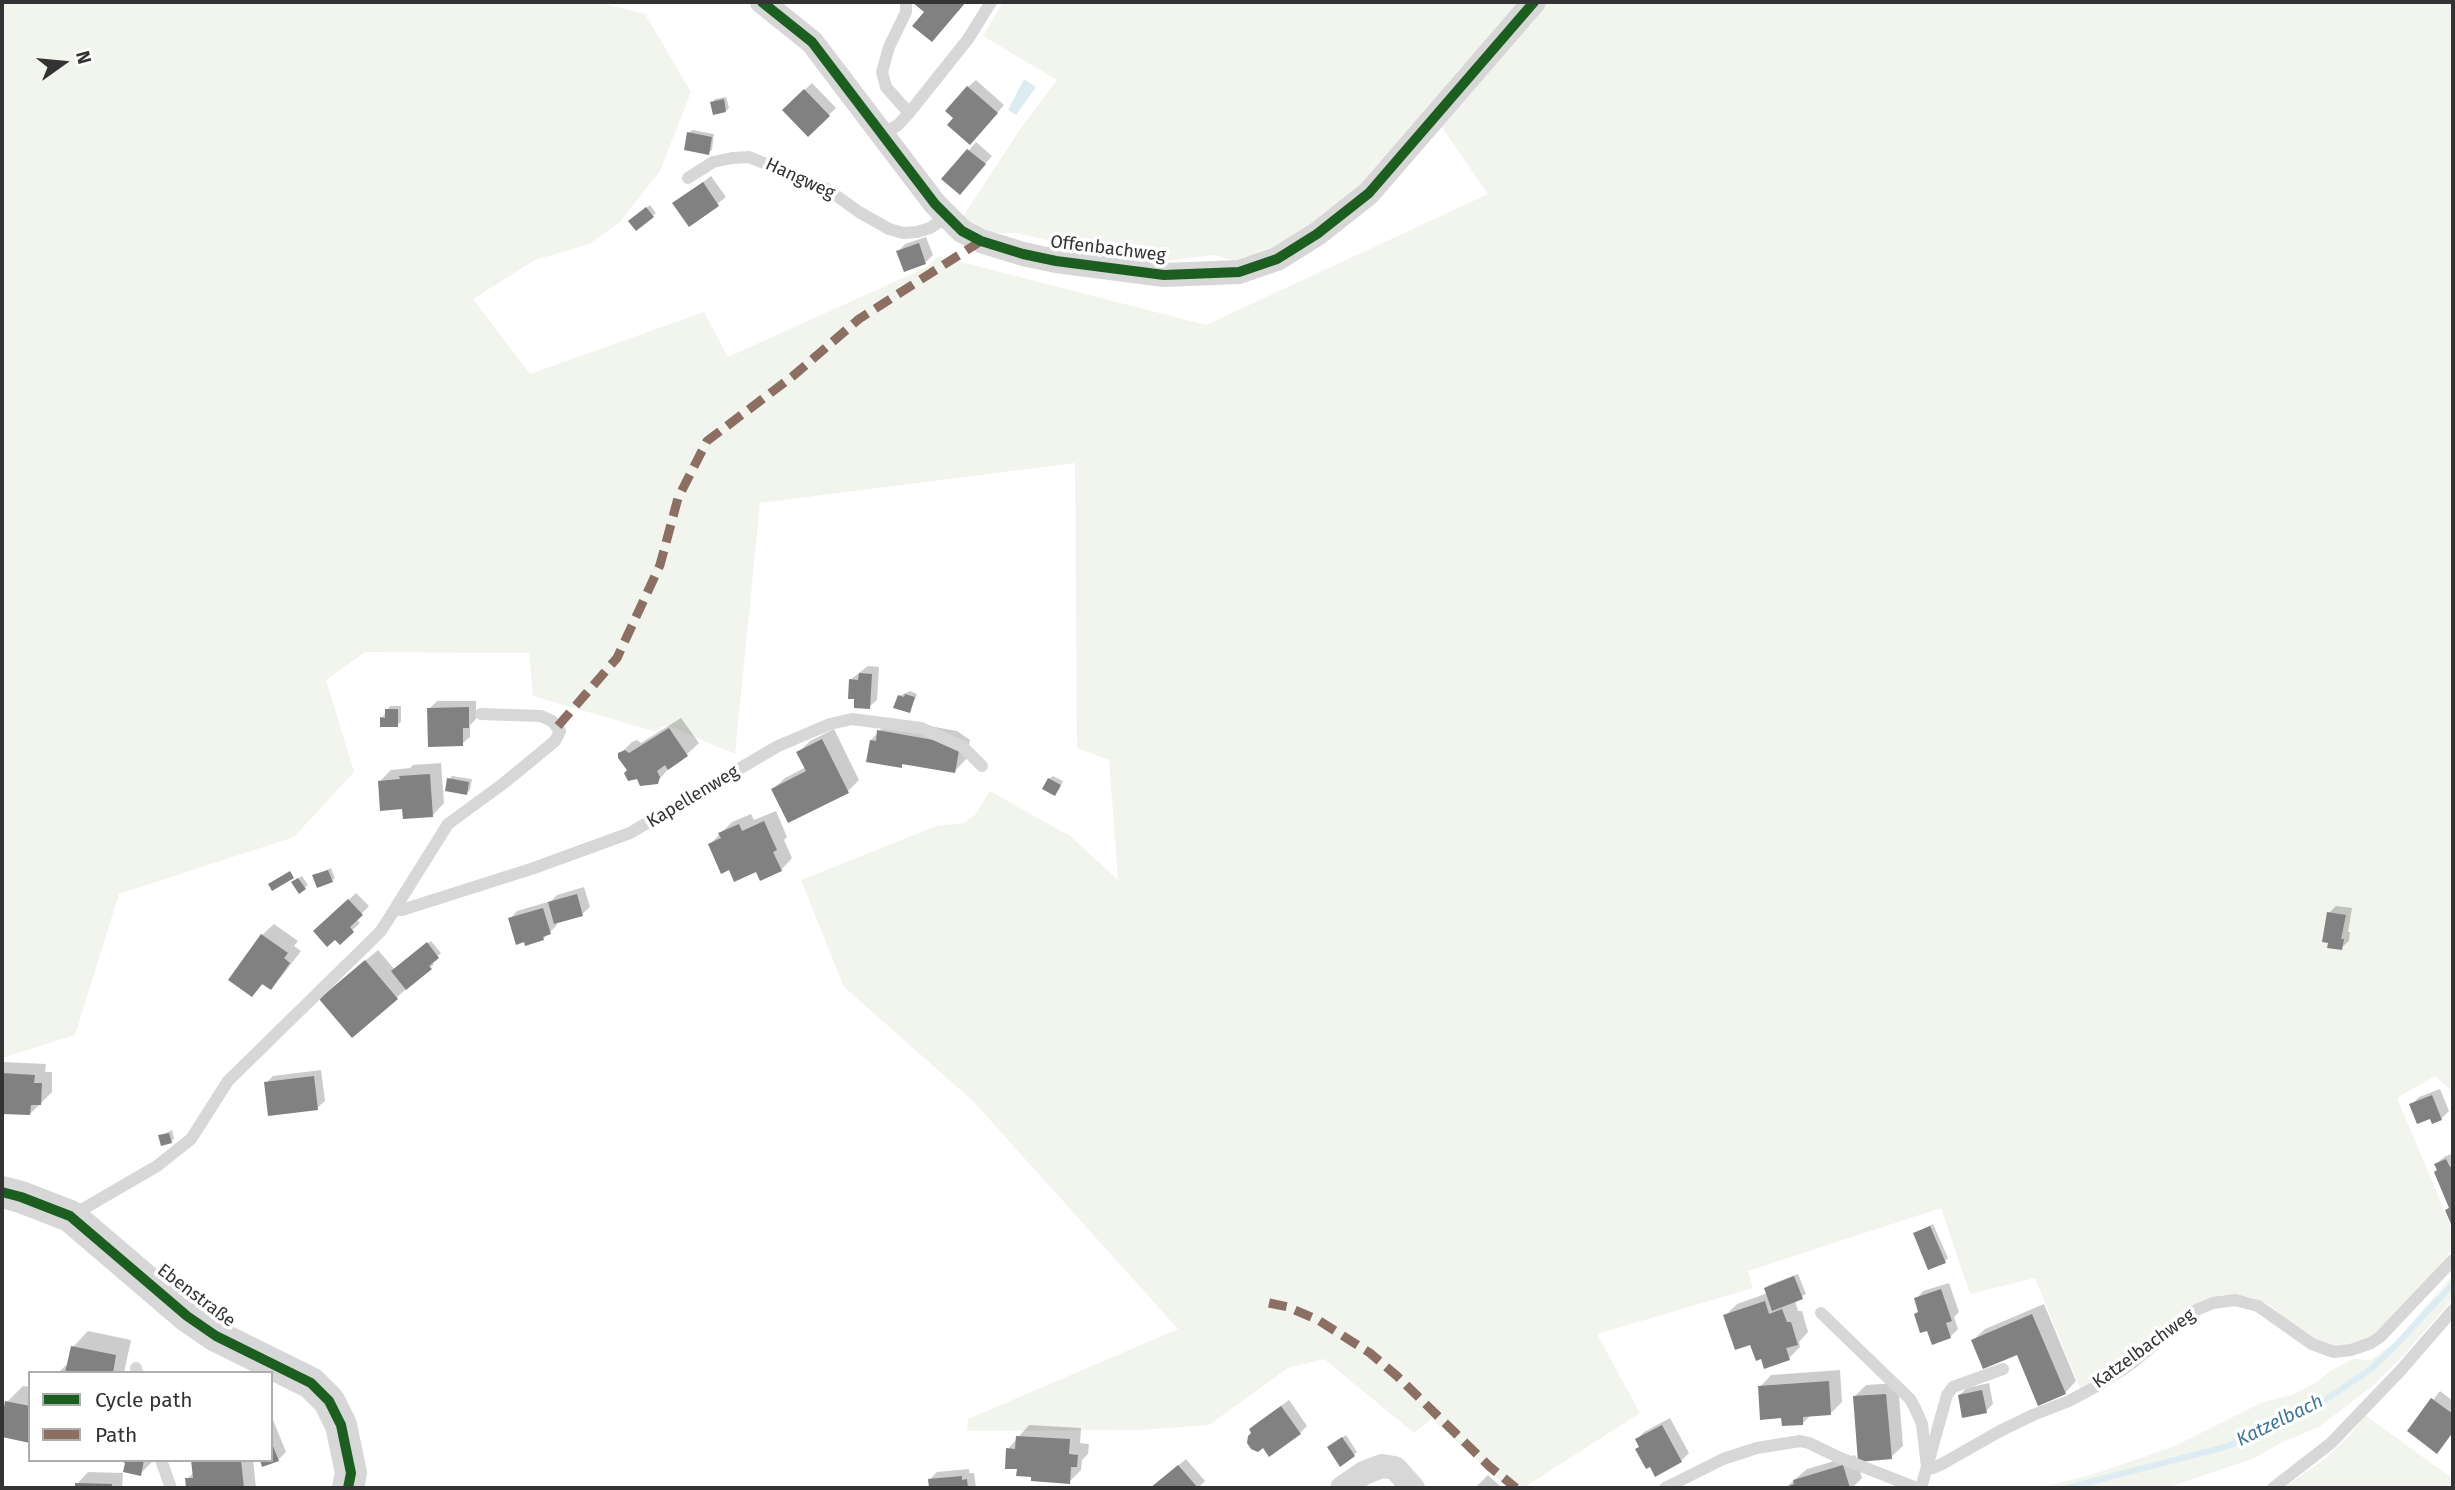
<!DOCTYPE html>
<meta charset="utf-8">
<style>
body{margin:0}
#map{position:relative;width:2455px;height:1490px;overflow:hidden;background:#fff;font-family:"Fira Sans",sans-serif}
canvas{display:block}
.frame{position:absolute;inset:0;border:4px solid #333;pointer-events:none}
.legend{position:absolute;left:28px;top:1371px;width:245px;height:91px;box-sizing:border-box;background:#fff;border:2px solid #adadad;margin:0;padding:9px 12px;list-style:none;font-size:21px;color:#333}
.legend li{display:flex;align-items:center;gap:14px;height:35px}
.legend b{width:35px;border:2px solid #adadad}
.north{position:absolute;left:28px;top:28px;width:70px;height:70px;-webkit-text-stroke:5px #fff;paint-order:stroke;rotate:75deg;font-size:19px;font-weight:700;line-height:28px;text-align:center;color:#333}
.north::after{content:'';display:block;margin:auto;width:24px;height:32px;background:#333;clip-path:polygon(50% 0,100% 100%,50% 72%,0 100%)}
</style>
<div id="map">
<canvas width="2455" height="1490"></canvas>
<div class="frame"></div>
<ul class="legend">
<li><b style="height:9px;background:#1b5e20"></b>Cycle path</li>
<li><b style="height:9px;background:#8d6e63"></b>Path</li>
</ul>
<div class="north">N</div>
</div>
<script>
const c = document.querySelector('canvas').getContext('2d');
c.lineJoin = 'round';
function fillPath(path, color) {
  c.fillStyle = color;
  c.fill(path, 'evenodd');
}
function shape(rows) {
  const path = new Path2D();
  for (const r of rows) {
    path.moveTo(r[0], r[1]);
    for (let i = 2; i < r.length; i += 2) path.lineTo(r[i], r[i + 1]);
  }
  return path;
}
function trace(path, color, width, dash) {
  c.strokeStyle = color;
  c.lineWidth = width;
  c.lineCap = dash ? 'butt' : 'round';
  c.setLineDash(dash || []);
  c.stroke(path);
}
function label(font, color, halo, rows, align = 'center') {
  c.font = font + ' "Fira Sans",sans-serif';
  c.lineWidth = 7;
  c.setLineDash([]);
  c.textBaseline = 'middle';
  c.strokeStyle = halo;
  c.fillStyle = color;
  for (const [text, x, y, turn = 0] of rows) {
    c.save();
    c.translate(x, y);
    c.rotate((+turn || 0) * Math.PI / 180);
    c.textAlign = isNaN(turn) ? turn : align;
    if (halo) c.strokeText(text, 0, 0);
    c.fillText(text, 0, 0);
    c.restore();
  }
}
fillPath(shape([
 [2,2,598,2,645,14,691,92,660,171,619,223,589,244,535,260,473,299,530,374,704,312,728,357,927,267,938,256,1206,325,1488,194,1439,123,1533,21,1548,2,2453,2,2453,1092,2435,1076,2397,1098,2453,1231,2453,1249,2401,1311,2377,1333,2357,1344,2333,1347,2319,1343,2291,1324,2270,1305,2251,1297,2224,1295,2198,1302,2130,1357,2100,1378,2080,1388,2035,1278,1970,1294,1941,1208,1748,1271,1753,1288,1597,1334,1640,1413,1523,1488,1508,1488,1432,1419,1414,1433,1324,1359,1288,1368,1209,1425,1140,1430,967,1431,968,1419,1178,1329,973,1101,844,987,801,880,936,826,964,823,975,815,990,791,1070,836,1118,880,1109,760,1077,748,1075,463,760,503,735,754,666,725,653,731,533,696,529,653,365,652,326,680,354,772,294,837,119,894,75,1035,2,1058],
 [1003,2,1528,2,1369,181,1288,244,1234,261,1215,255,1164,261,1119,256,1017,233,992,233,960,221,1021,128,1057,80,983,36],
 [2453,1275,2453,1299,2403,1356,2370,1388,2319,1427,2283,1442,2252,1459,2166,1488,2039,1488,2094,1474,2175,1446,2263,1402,2292,1395,2317,1382,2330,1371,2353,1359,2371,1360,2396,1341],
 [2365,1415,2453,1479,2453,1488,2283,1488,2325,1459,2351,1434]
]), '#f1f5ed');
fillPath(shape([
 [1024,79,1036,87,1016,115,1008,110]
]), '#ddebf3');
fillPath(shape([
 [976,80,1004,105,977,136,956,118,968,87],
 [812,83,836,108,808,135,784,110],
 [726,97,729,108,726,111,712,103,715,99],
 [692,130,714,134,712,150,708,153,689,133],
 [976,142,992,156,967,185,944,179],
 [711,176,726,197,690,225,675,203],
 [650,205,656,213,637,229,633,218],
 [926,237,933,255,925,263,898,252,905,244],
 [868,666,879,667,877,700,869,707,850,680],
 [910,691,917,694,910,711,899,696],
 [437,701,476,701,476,719,470,725,470,737,462,744,429,709],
 [390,706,401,706,401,722,397,725,382,718],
 [681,718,699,743,687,754,671,766,657,782,639,777,629,770,620,754,632,742,637,740,641,743],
 [891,719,957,731,970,740,966,759,955,771,905,762,901,766,871,740],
 [834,729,859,780,848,791,773,789,785,778,806,767,799,752,810,741],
 [441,763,444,803,433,815,404,807,379,782,391,770,410,768,413,765],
 [452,776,472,779,470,790,467,793,449,779],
 [1053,776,1063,781,1058,791,1049,779],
 [776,811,787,837,784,840,792,858,781,870,730,868,710,844,732,822,751,814,754,820],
 [331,868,335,878,332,881,314,876],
 [302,876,308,885,304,888,297,879],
 [584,887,590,907,582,914,556,921,557,925,543,939,525,940,510,919,517,911,551,901,557,895],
 [356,893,369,906,356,919,360,923,340,942,335,937,315,931],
 [2336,906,2352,908,2348,932,2350,932,2349,941,2341,948,2329,913],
 [274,924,298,941,294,946,301,951,282,976,271,988,264,983,252,995,262,935],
 [431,941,441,953,431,962,434,964,431,967,396,998,333,988,378,950,395,970],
 [2,1062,46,1064,45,1072,52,1072,52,1092,30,1114,2,1112],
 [321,1070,325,1101,317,1108,266,1083,273,1076],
 [2440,1089,2449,1111,2441,1119,2431,1117,2411,1105,2419,1097],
 [172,1130,174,1139,171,1142,160,1136],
 [2453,1153,2453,1225,2447,1210,2450,1207,2436,1164,2444,1157],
 [1933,1224,1948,1258,1945,1261,1915,1233],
 [1798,1274,1806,1294,1795,1300,1798,1311,1802,1311,1808,1332,1799,1342,1800,1347,1789,1358,1762,1357,1725,1316,1737,1304,1768,1293,1766,1288,1769,1285],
 [1949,1283,1959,1312,1954,1317,1958,1329,1950,1337,1920,1310,1916,1299,1923,1291],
 [2044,1304,2076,1381,2065,1393,2018,1353,1973,1340,1985,1329],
 [88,1331,131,1340,124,1373,58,1373,70,1361,73,1347],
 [1840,1370,1842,1402,1830,1414,1811,1415,1803,1423,1783,1416,1760,1387,1771,1375],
 [1898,1383,1903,1446,1891,1457,1854,1397,1866,1385],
 [1989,1383,1993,1404,1986,1411,1959,1395,1967,1388],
 [23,1386,30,1387,30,1441,2,1435,7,1402],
 [2440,1391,2453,1401,2453,1432,2444,1444,2409,1431],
 [1289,1400,1307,1426,1300,1433,1253,1433,1251,1429,1258,1422],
 [271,1415,286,1452,278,1460,271,1460],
 [1670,1418,1689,1453,1681,1461,1640,1446,1637,1439,1644,1432],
 [1029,1425,1081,1428,1080,1443,1089,1444,1088,1454,1082,1460,1081,1470,1069,1482,1033,1476,1019,1468,1008,1449],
 [1346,1435,1357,1452,1354,1455,1332,1444],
 [1855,1455,1862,1478,1852,1488,1785,1488,1807,1469],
 [1186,1459,1205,1481,1198,1488,1151,1488],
 [122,1460,154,1460,140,1474,127,1461],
 [193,1460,253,1460,256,1488,188,1488,187,1479,194,1472],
 [969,1469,969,1473,974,1473,976,1488,930,1488,930,1479,937,1472],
 [88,1472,123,1473,122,1488,77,1488,77,1484],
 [1488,1475,1502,1488,1475,1488]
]), '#0003');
trace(shape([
 [2067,1488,2225,1447,2310,1410,2371,1369,2396,1345,2453,1284]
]), '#ddebf3', 6);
fillPath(shape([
 [912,2,966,2,932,42,912,26,924,12],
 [967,86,998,113,970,145,947,125,953,118,945,111],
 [804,89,830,116,808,137,782,110],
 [724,99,726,112,713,115,710,102],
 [687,132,712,137,709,155,684,150],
 [967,149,986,164,960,195,941,179],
 [703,182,719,206,689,227,672,203],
 [646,207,654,217,636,231,628,221],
 [919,243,926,264,904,272,896,251],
 [859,673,872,674,870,709,854,708,854,699,848,699,849,679,858,680],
 [905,694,915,697,910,713,893,708,898,695,904,697],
 [469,707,469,728,463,728,463,746,428,747,427,708],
 [385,709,398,709,398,727,380,727,380,717,385,718],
 [669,728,688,756,668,770,665,765,657,771,660,777,658,784,640,786,637,779,628,781,624,773,627,770,618,758,618,753,625,750,629,753],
 [877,730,945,742,959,751,955,773,902,764,902,768,866,762,870,740,876,741],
 [822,739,849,793,788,823,771,789,806,771,796,752],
 [430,774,433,817,403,819,402,809,380,811,378,781,400,779,399,776],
 [447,778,469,782,467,795,445,791],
 [1048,778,1061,785,1055,796,1042,789],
 [764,821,777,850,773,852,782,871,760,881,756,872,734,882,729,870,721,874,708,844,721,838,718,833,739,824,742,831],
 [328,870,333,882,317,888,312,875],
 [290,871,294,878,272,891,268,884],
 [298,878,306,889,299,894,291,882],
 [577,894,583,916,554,924,548,902],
 [348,899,363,915,350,927,354,932,340,945,335,940,327,947,313,931],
 [543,908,551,934,543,937,544,940,525,946,524,942,516,945,508,918],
 [2327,912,2346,915,2341,939,2344,939,2342,950,2327,948,2328,943,2322,942],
 [261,934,288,953,284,958,290,963,271,990,262,984,252,997,228,980],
 [427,942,439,958,429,966,432,969,406,990,391,971],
 [365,960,398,999,352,1038,319,999],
 [2,1073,35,1075,34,1083,42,1083,41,1105,31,1105,30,1115,2,1114],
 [314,1076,318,1110,268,1116,264,1082],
 [2432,1095,2442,1120,2432,1124,2430,1119,2417,1124,2409,1104],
 [169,1133,172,1143,161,1146,158,1135],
 [2446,1159,2450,1167,2453,1165,2453,1229,2445,1210,2449,1208,2434,1172,2437,1170,2434,1164],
 [1930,1226,1946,1263,1928,1270,1913,1233],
 [1794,1276,1803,1299,1772,1311,1764,1288],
 [1941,1289,1952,1321,1946,1323,1951,1338,1932,1345,1927,1331,1920,1333,1914,1314,1918,1312,1914,1298],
 [1765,1301,1769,1314,1782,1309,1787,1322,1791,1322,1798,1345,1786,1348,1790,1360,1764,1369,1761,1359,1756,1361,1750,1345,1735,1350,1723,1315],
 [2032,1314,2066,1394,2038,1406,2017,1355,1983,1369,1971,1340],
 [71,1346,116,1355,113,1373,65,1373],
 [1829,1381,1831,1415,1803,1417,1803,1425,1782,1426,1781,1418,1760,1420,1758,1386],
 [1982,1390,1987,1413,1962,1418,1958,1395],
 [1886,1394,1892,1459,1858,1462,1853,1396],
 [2431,1398,2453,1414,2453,1432,2437,1454,2407,1431],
 [5,1401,30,1406,30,1443,2,1437,2,1419],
 [1281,1406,1301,1434,1269,1457,1263,1448,1258,1452,1251,1449,1247,1443,1248,1436,1251,1433,1249,1429],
 [1662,1425,1682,1462,1655,1477,1650,1467,1646,1469,1635,1449,1639,1447,1635,1439],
 [1016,1436,1070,1439,1069,1454,1078,1455,1077,1467,1071,1467,1070,1484,1031,1481,1031,1477,1016,1476,1017,1469,1005,1469,1006,1448,1015,1449],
 [1342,1437,1355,1456,1340,1467,1327,1447],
 [271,1441,279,1461,262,1467,260,1460,271,1460],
 [119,1460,144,1460,141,1476,123,1472,125,1463],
 [191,1460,241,1460,244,1488,186,1488,185,1478,193,1478],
 [1178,1465,1198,1488,1150,1488],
 [1843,1465,1850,1488,1784,1488,1794,1484,1793,1480],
 [962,1476,962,1480,967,1479,968,1488,929,1488,928,1479],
 [75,1483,112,1484,112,1488,75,1488]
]), '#818181');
trace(shape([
 [906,2,906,12,889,47,882,72,886,87,909,113],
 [881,135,898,125,909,113,968,39,991,2],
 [688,178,713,162,732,158,749,157,827,189,859,212,889,229,903,233,917,232,930,228,946,217],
 [395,909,402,910,534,868,630,833,778,746,830,724,852,719,921,728,963,747,982,766],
 [71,1216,157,1166,191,1139,228,1081,381,931,448,824,504,783,555,741,560,731,552,721,541,716,481,714],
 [1821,1313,1910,1399,1915,1408,1922,1424,1927,1467,1921,1488],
 [136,1368,137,1373],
 [2003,1369,1953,1387,1947,1395,1927,1467,1933,1468,1942,1464,2000,1431,2033,1415,2069,1401,2097,1386,2132,1363,2198,1309,2213,1303,2235,1300,2258,1306,2312,1344,2334,1352,2351,1350,2371,1343,2380,1337,2453,1260],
 [161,1460,171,1488],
 [1665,1488,1723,1459,1757,1448,1800,1441,1809,1443,1838,1457,1917,1488],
 [2273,1488,2331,1443,2401,1370,2453,1310]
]), '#d7d7d7', 12);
trace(shape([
 [762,2,812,42,935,204,962,231,981,241,1023,254,1056,261,1164,275,1239,272,1277,259,1317,234,1369,193,1534,2],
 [1342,1488,1364,1473,1382,1466,1395,1468,1413,1488]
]), '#d7d7d7', 24);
trace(shape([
 [2,1192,21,1197,70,1216,187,1316,216,1336,311,1383,329,1401,341,1425,351,1473,348,1488]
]), '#d7d7d7', 32);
trace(shape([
 [558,726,617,658,660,565,678,498,707,441,793,376,859,319,981,241],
 [1269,1303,1288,1307,1318,1320,1370,1353,1397,1376,1489,1466,1516,1488]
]), '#8d6e63', 9, [18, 9]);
trace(shape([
 [762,2,812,42,935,204,962,231,981,241,1023,254,1056,261,1164,275,1239,272,1277,259,1317,234,1369,193,1534,2],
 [2,1192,21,1197,70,1216,187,1316,216,1336,311,1383,329,1401,341,1425,351,1473,348,1488]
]), '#1b5e20', 10);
label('18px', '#333', '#fff', [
 ["Hangweg",800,179,25],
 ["Offenbachweg",1108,249,7],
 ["Kapellenweg",693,797,-31],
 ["Ebenstraße",196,1296,37],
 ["Katzelbachweg",2144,1349,-36]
]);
label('italic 19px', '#3f7597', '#fff', [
 ["Katzelbach",2280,1421,-26]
]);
</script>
